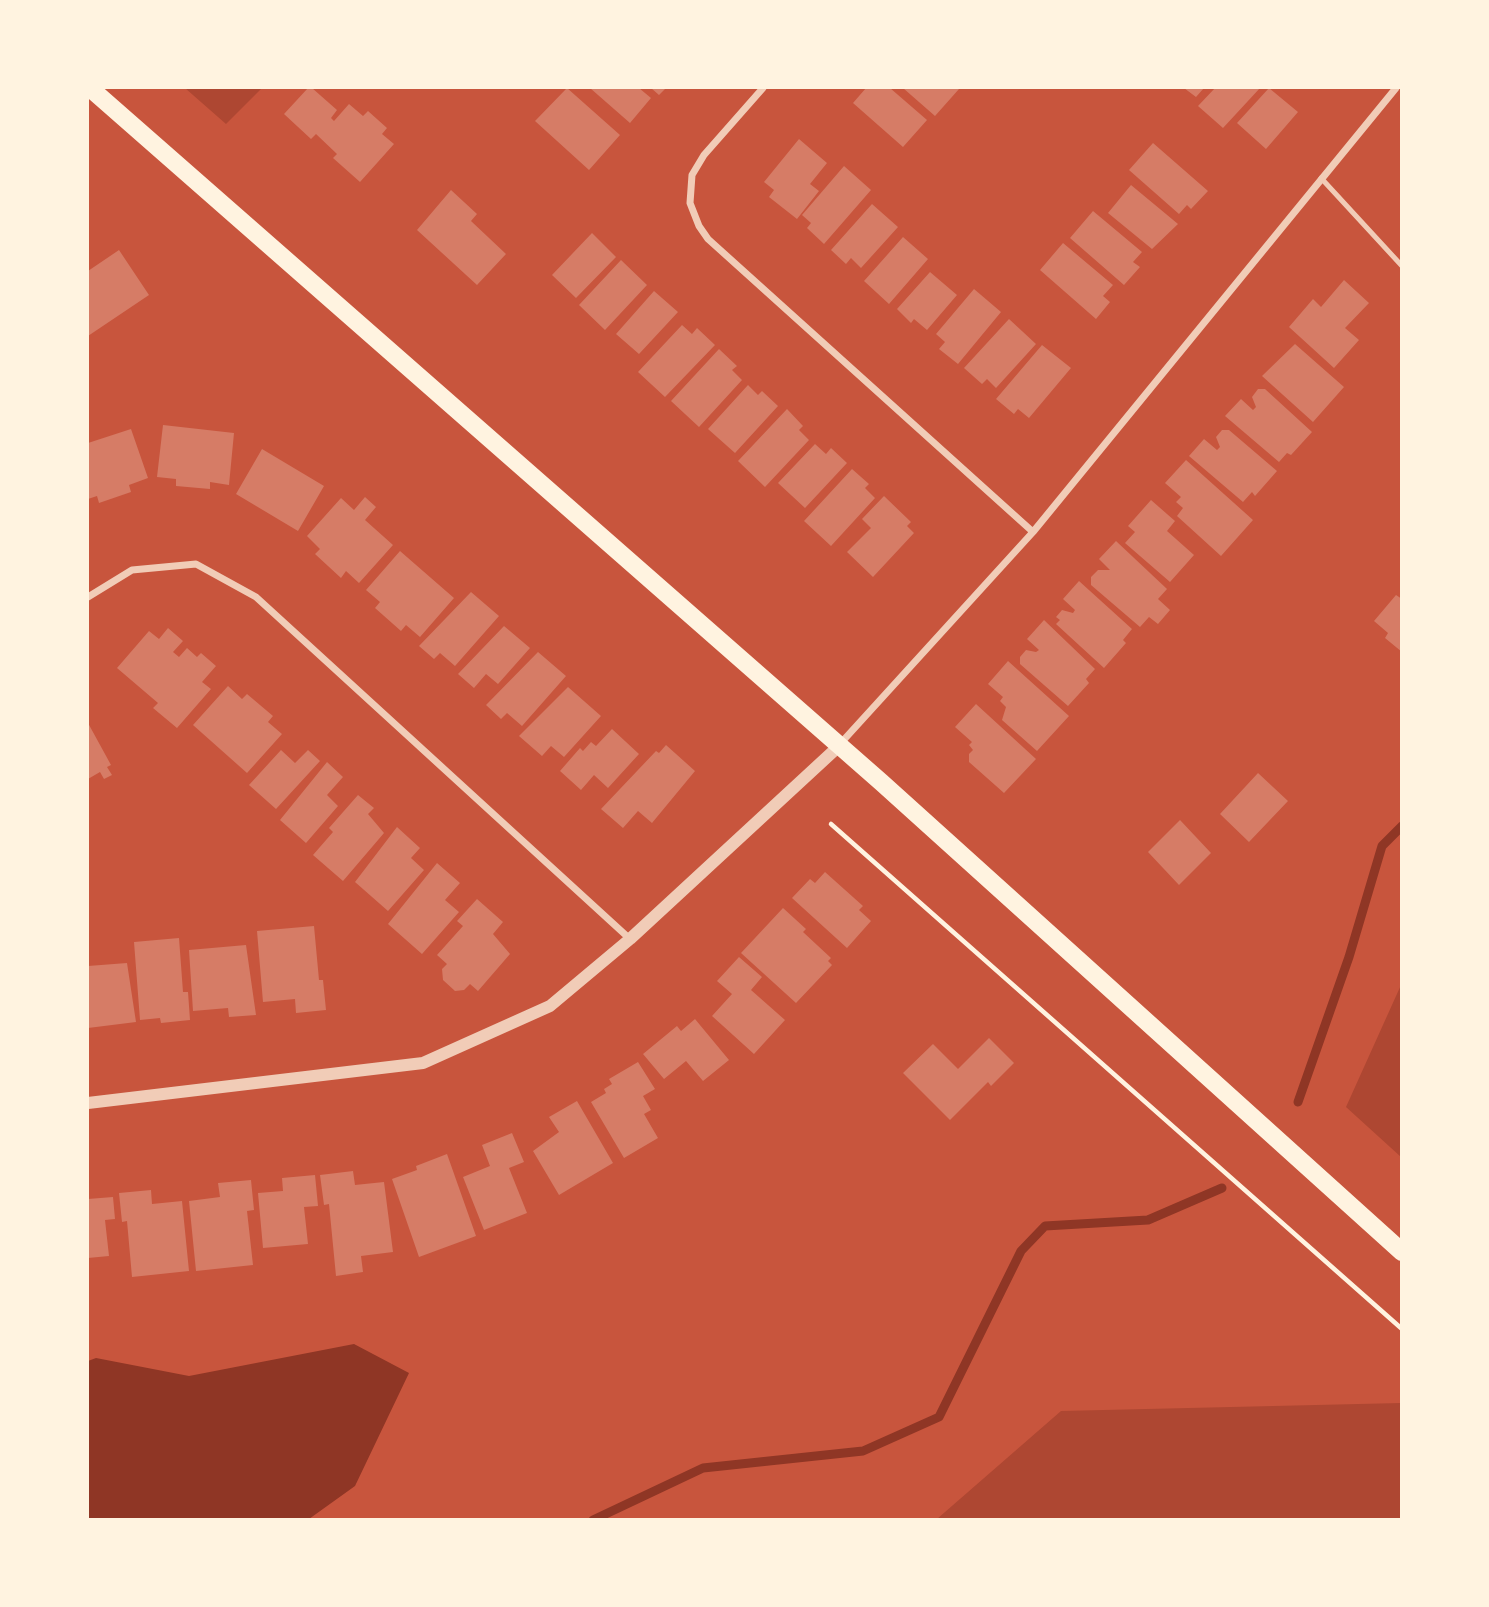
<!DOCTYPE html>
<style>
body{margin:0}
#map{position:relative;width:1489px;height:1607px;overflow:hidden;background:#c8553d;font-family:Raleway,sans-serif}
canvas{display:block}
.frame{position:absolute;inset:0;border:89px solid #fff3e0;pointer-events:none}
</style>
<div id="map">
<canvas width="1489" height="1607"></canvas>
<div class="frame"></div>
</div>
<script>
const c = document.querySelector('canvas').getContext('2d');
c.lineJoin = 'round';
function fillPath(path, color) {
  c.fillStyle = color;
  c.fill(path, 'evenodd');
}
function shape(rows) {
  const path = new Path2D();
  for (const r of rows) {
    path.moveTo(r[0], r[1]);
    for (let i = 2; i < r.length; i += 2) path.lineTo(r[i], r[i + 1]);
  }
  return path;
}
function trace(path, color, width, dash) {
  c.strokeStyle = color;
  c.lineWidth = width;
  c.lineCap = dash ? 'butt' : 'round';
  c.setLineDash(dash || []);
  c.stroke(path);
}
fillPath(shape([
 [185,88,262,88,226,124],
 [1401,985,1401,1157,1346,1107],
 [1401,1403,1401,1519,937,1519,1061,1411]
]), '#ae4732');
fillPath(shape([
 [354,1344,409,1373,355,1486,309,1519,88,1519,88,1361,96,1358,189,1376]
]), '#8f3625');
trace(shape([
 [1298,1102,1349,957,1382,846,1402,826],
 [593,1520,703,1468,863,1451,939,1417,1021,1251,1045,1226,1148,1220,1222,1188]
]), '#8f3625', 9);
fillPath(shape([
 [308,88,312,88,337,110,331,118,334,121,349,104,363,116,368,111,387,128,382,134,394,144,360,182,333,158,337,154,316,134,311,139,284,114],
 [567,88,620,135,589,170,535,121],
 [590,88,639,88,651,98,630,123],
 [651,88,666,88,659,95],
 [866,88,890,88,927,120,903,147,853,103],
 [903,88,957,88,959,89,935,116],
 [1184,88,1204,88,1196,97],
 [1215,88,1260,88,1223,128,1198,106],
 [1269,88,1298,112,1266,149,1237,123],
 [799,139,827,163,810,184,819,191,797,219,769,197,774,190,764,182],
 [1153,143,1208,191,1191,209,1187,205,1179,214,1129,170],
 [844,166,871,190,824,244,807,228,811,223,802,215],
 [1131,185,1178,224,1152,249,1108,213],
 [451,190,477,214,471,221,506,254,477,285,417,230],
 [872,204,898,227,861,268,851,258,846,264,831,250],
 [1093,211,1142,252,1133,262,1140,267,1124,285,1070,238],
 [592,233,616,257,576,298,552,275],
 [903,237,928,259,889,304,864,281],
 [1063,243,1113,285,1103,296,1110,302,1096,319,1040,270],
 [119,250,149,295,88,336,88,271],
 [621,260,647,285,605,330,579,305],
 [930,272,957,295,927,330,914,319,911,323,897,309],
 [1344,280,1369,303,1345,328,1359,340,1334,368,1289,327,1313,299,1321,307],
 [974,289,1001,312,958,364,939,349,945,342,936,334],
 [654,291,678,312,639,354,616,334],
 [1009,319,1036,344,996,388,987,379,982,384,964,368],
 [682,325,692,334,697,328,715,345,665,397,638,372],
 [1295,344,1344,387,1313,422,1262,376],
 [1042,345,1071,368,1029,418,1018,409,1014,414,996,399],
 [719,349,737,366,732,370,742,380,699,427,671,401],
 [748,385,758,395,762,391,778,406,735,453,708,429],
 [1258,389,1265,389,1312,432,1291,455,1287,453,1279,462,1225,416,1241,399,1253,410,1256,407,1252,397],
 [787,409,803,426,799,430,809,440,765,487,738,461],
 [163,425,234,433,229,485,210,482,210,489,176,486,176,479,157,477],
 [131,429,148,478,129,485,131,492,99,503,97,496,88,499,88,443],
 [1222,430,1229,430,1277,471,1255,496,1252,492,1243,502,1189,456,1204,439,1217,450,1220,447,1216,437],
 [815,444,826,454,831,448,847,463,805,508,778,483],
 [262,449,324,486,298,531,236,494],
 [1186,460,1253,520,1221,556,1177,516,1183,508,1176,502,1181,497,1165,483],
 [852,469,869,484,865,488,875,498,831,546,804,521],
 [884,496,911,522,907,526,914,533,873,577,847,552,871,528,862,519],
 [365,497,376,507,365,520,393,545,359,583,346,571,341,578,315,554,320,549,307,536,341,498,354,510],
 [1151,500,1175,521,1167,531,1194,555,1170,582,1125,543,1135,532,1128,526],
 [1116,541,1167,589,1158,599,1170,610,1158,624,1149,617,1140,627,1091,585,1091,577,1098,570,1110,570,1099,559],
 [400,551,454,598,420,637,406,625,401,631,375,608,380,602,366,590],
 [1079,581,1132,629,1123,640,1126,643,1104,668,1056,624,1060,620,1056,617,1062,610,1073,613,1075,610,1063,599],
 [471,592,499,616,455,666,440,653,434,659,419,646],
 [1396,595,1402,599,1402,652,1385,638,1388,633,1374,621],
 [1044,620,1095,669,1086,679,1089,683,1068,706,1020,664,1020,657,1026,650,1036,652,1039,650,1027,639],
 [504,626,530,648,498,684,486,674,474,688,458,674],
 [168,628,183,641,173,652,179,657,187,648,197,657,201,653,216,666,202,682,211,689,177,728,153,708,158,703,117,668,149,631,159,639],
 [538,652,566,676,522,726,507,713,501,719,486,705],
 [1008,661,1069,716,1037,751,1002,720,1006,707,1000,701,1003,697,988,684],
 [228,686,242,699,247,694,273,716,268,722,282,734,247,773,193,725],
 [568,687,601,716,564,757,551,746,542,756,519,736],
 [976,704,1036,759,1004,793,969,762,969,754,973,750,969,745,972,742,955,727],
 [88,723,111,765,107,767,112,775,104,779,100,772,88,779],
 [612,729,639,754,608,788,594,775,581,790,560,771,580,748,583,751,591,742,596,746],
 [666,745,695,771,652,823,638,811,623,828,601,809,656,751,659,753],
 [281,750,295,763,308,750,320,761,276,809,249,785],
 [327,762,343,777,327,795,338,806,306,843,280,820],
 [1258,773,1288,801,1249,842,1220,814],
 [358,795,374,808,368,814,384,833,343,881,313,855,333,832,329,828],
 [1180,820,1211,853,1179,885,1148,852],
 [397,827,420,848,411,858,424,870,388,911,355,882],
 [437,863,460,883,445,900,459,912,422,954,388,924],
 [825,872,863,906,859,910,871,921,847,948,792,898,810,879,815,883],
 [477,899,503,922,493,934,510,954,478,991,470,984,464,990,455,991,443,980,442,969,447,964,437,955,463,926,457,921],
 [783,908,806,929,803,932,831,958,828,961,832,965,796,1003,741,953],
 [314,926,319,980,323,980,326,1010,296,1013,295,999,263,1002,257,931],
 [179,938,183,992,188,992,190,1020,161,1023,160,1018,140,1020,134,942],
 [246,945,256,1015,229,1017,228,1008,193,1011,189,950],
 [739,957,762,977,751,990,785,1020,754,1054,712,1016,732,994,717,981],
 [127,963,136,1022,88,1028,88,966],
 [695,1019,729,1060,703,1081,686,1061,664,1079,643,1054,677,1026,681,1031],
 [989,1038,1014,1063,991,1086,988,1082,950,1120,903,1073,933,1044,958,1069],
 [638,1062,655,1089,643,1096,651,1110,644,1114,658,1138,624,1158,591,1102,606,1093,604,1089,612,1084,609,1079],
 [577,1101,613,1163,559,1195,533,1151,559,1132,549,1117],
 [512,1133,524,1162,509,1168,527,1213,484,1230,463,1177,490,1166,482,1145],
 [447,1154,476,1236,419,1257,392,1179,417,1170,416,1166],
 [353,1171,355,1185,384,1182,393,1252,361,1256,363,1272,336,1276,329,1204,324,1205,320,1175],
 [315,1175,318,1206,304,1207,308,1244,263,1248,258,1193,283,1191,282,1178],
 [251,1180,254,1210,247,1211,253,1265,196,1271,189,1201,220,1197,218,1183],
 [151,1190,152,1204,182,1201,189,1271,132,1277,127,1221,122,1222,119,1193],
 [113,1197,115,1219,105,1220,109,1256,88,1258,88,1199]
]), '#d67c66');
trace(shape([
 [831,824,1402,1329]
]), '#fff3e0', 4.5);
trace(shape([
 [1321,178,1402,266]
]), '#f1ccb7', 5);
trace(shape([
 [763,88,704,155,692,175,690,203,699,226,708,239,1033,532],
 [88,597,132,570,196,564,256,597,630,939],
 [840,744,1033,532,1396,88]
]), '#f1ccb7', 7);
trace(shape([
 [88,1103,423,1063,550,1006,630,939,839,746]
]), '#f1ccb7', 12);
trace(shape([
 [90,88,881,782,1402,1252]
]), '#fff3e0', 18);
</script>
